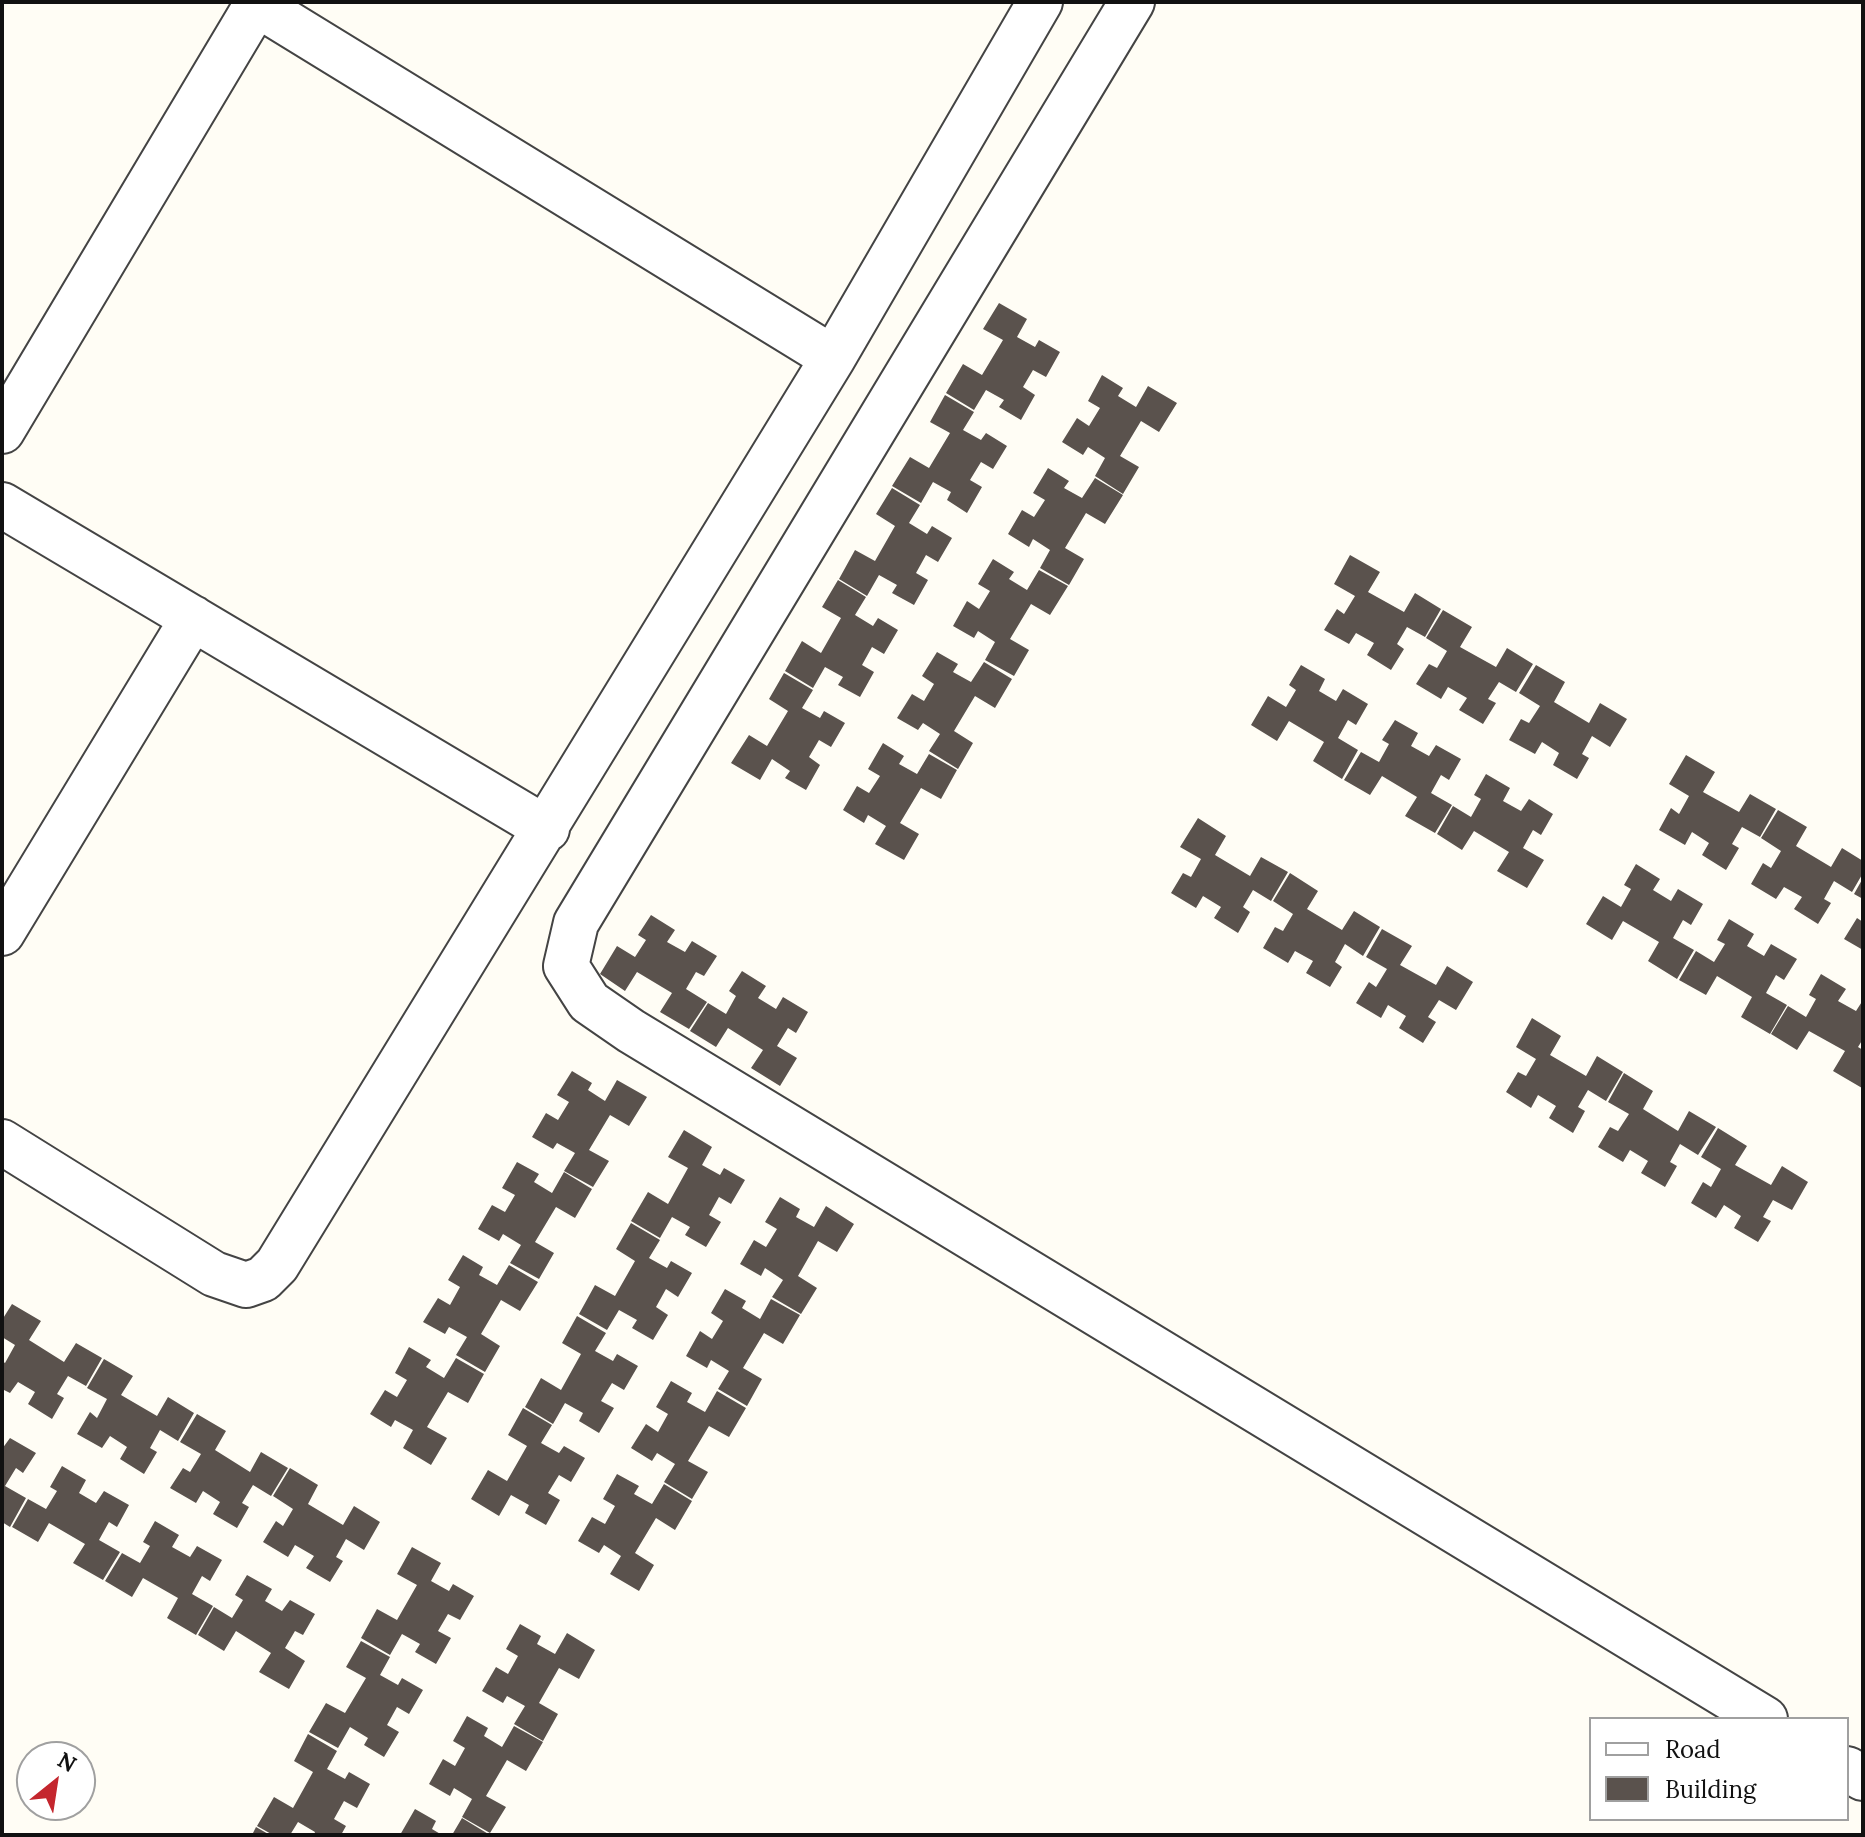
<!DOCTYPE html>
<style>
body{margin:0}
#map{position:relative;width:1865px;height:1837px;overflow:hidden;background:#fffdf5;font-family:Lora,serif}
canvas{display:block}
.frame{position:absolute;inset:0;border:4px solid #111;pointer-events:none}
.legend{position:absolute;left:1589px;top:1717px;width:260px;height:104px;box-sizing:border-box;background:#fff;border:2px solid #a0a0a0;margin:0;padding:10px 14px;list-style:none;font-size:24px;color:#111}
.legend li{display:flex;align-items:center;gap:16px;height:40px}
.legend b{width:40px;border:2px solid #a0a0a0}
.north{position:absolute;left:16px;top:1741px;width:80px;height:80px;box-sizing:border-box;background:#fff;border:2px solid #a0a0a0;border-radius:50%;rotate:30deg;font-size:22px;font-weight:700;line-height:32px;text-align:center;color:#111}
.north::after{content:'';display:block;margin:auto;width:28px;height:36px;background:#c4262e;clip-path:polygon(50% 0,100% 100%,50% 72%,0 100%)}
</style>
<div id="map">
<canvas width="1865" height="1837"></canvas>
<div class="frame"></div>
<ul class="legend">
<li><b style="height:10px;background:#fff"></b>Road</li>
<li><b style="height:22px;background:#5a524d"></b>Building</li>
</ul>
<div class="north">N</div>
</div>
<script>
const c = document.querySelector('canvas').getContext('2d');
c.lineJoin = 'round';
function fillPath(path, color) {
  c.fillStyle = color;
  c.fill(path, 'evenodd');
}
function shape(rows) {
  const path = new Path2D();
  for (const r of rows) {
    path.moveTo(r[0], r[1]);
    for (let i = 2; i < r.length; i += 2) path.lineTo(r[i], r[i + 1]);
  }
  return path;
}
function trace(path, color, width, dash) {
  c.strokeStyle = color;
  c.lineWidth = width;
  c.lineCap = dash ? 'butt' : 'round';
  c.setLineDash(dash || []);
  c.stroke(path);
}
fillPath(shape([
 [999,303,1027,319,1017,337,1035,347,1039,340,1060,352,1046,377,1033,370,1023,387,1035,395,1021,420,999,407,1004,400,986,390,974,410,946,393,963,364,982,375,1003,340,983,329],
 [1102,375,1123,388,1118,396,1136,407,1148,386,1177,403,1159,432,1141,421,1120,456,1139,467,1123,494,1095,476,1105,458,1088,447,1083,455,1062,442,1077,418,1089,426,1100,408,1088,401],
 [945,395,974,412,963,430,981,440,986,433,1007,446,993,469,981,462,970,480,982,487,967,513,947,500,951,492,933,482,921,503,892,486,910,457,929,468,950,433,930,422],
 [1048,468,1069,481,1064,488,1082,498,1095,478,1123,495,1105,524,1086,513,1065,548,1084,559,1069,585,1040,568,1050,550,1033,539,1029,547,1008,534,1022,510,1034,517,1045,500,1033,493],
 [892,488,920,505,909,523,927,534,932,526,952,538,938,562,926,555,916,573,928,580,914,605,892,593,897,585,879,575,867,596,839,579,855,550,875,561,895,526,876,514],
 [1350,555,1380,572,1368,592,1404,612,1415,593,1441,609,1425,637,1407,627,1397,644,1404,649,1391,670,1367,655,1374,643,1356,633,1349,644,1324,630,1337,609,1344,614,1355,596,1334,584],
 [993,559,1014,572,1009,579,1027,590,1039,570,1068,586,1050,615,1031,604,1010,639,1029,650,1014,676,985,660,995,642,978,631,974,638,953,626,967,601,979,609,990,591,978,584],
 [838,580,866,597,855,615,873,626,878,618,898,630,884,654,872,647,862,665,874,672,860,697,838,685,843,677,825,667,813,688,785,671,802,641,821,653,841,618,822,607],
 [1443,610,1472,627,1460,647,1496,667,1507,648,1533,664,1516,692,1499,682,1488,699,1496,703,1483,724,1459,710,1467,698,1448,687,1441,699,1416,684,1429,664,1437,668,1447,651,1426,638],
 [937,652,958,664,953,672,971,682,984,662,1012,679,995,708,975,696,954,731,973,743,958,769,929,751,940,734,923,723,918,730,897,718,912,694,924,701,934,684,922,676],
 [1301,665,1325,679,1319,691,1336,701,1343,689,1368,704,1356,725,1348,720,1338,738,1358,750,1342,779,1313,761,1324,742,1289,721,1277,741,1251,725,1268,696,1286,707,1296,690,1289,685],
 [1536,665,1565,682,1554,702,1589,723,1600,703,1627,719,1610,747,1592,736,1582,754,1589,758,1577,779,1553,765,1559,753,1542,742,1535,754,1509,740,1521,719,1529,723,1540,706,1519,693],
 [784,673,813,690,802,708,820,718,824,711,845,723,831,747,819,740,809,757,820,765,806,790,785,778,790,771,772,759,760,780,731,763,749,735,767,746,788,711,769,699],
 [1395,720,1418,733,1411,746,1429,756,1436,745,1461,759,1449,780,1441,775,1431,793,1452,805,1435,833,1405,816,1417,797,1382,776,1370,795,1344,780,1361,752,1379,762,1389,744,1382,740],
 [883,743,904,756,899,764,917,774,929,754,957,770,941,799,921,788,900,823,919,834,904,860,875,844,886,826,868,815,864,823,843,810,857,786,869,793,880,776,868,769],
 [1686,755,1715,772,1703,792,1739,812,1750,794,1776,809,1760,837,1742,827,1732,844,1739,848,1726,870,1702,855,1709,843,1692,832,1685,845,1659,830,1671,808,1679,814,1689,796,1669,784],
 [1486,774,1510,788,1503,801,1521,811,1529,799,1553,814,1541,835,1533,830,1523,848,1544,860,1527,888,1497,871,1509,852,1474,831,1462,850,1437,834,1453,806,1471,817,1481,799,1474,795],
 [1778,810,1807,827,1796,846,1831,867,1842,848,1863,861,1863,873,1852,892,1834,881,1824,899,1831,903,1818,924,1794,909,1802,897,1784,887,1776,899,1751,884,1763,863,1771,868,1781,851,1761,838],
 [1198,818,1226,836,1215,855,1250,876,1261,857,1288,872,1271,901,1253,890,1243,907,1250,912,1238,933,1214,918,1221,907,1203,896,1196,908,1171,893,1183,873,1191,877,1201,859,1180,847],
 [1636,864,1660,879,1653,890,1671,901,1678,889,1703,904,1691,925,1683,920,1673,938,1694,950,1677,979,1648,961,1659,942,1623,921,1612,940,1586,924,1603,896,1621,907,1631,889,1624,885],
 [1290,873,1318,891,1307,909,1342,930,1354,911,1380,927,1363,956,1345,944,1335,962,1342,967,1330,987,1306,973,1313,961,1295,951,1288,963,1263,948,1275,927,1283,931,1293,914,1273,901],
 [1863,878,1863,899,1854,894],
 [651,915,675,930,667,942,685,952,692,941,717,956,704,976,696,972,686,989,707,1002,689,1029,660,1012,672,993,637,972,625,991,600,974,617,946,635,957,646,940,638,935],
 [1857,918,1863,922,1863,950,1844,939],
 [1729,919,1754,934,1747,946,1764,956,1771,944,1797,959,1784,980,1776,975,1766,993,1787,1005,1770,1034,1741,1017,1752,997,1717,976,1706,995,1679,980,1696,951,1714,962,1725,944,1717,940],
 [1382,929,1412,946,1400,965,1436,985,1447,966,1473,982,1456,1010,1439,1000,1428,1017,1436,1022,1423,1043,1399,1028,1406,1016,1388,1005,1381,1018,1356,1003,1369,982,1376,987,1387,969,1366,957],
 [742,971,766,986,758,998,776,1009,783,997,808,1012,796,1033,788,1028,777,1046,797,1058,780,1086,751,1068,763,1050,728,1028,716,1047,690,1031,708,1003,726,1014,736,996,729,991],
 [1821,974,1846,989,1838,1001,1856,1011,1863,1000,1863,1039,1858,1047,1863,1050,1862,1088,1833,1071,1845,1051,1809,1031,1797,1050,1771,1034,1788,1006,1806,1017,1816,999,1809,995],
 [1532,1018,1561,1036,1550,1055,1586,1076,1597,1056,1623,1072,1606,1101,1588,1090,1578,1107,1585,1111,1573,1133,1549,1118,1556,1106,1538,1095,1531,1108,1506,1092,1518,1072,1526,1076,1536,1059,1516,1047],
 [572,1071,592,1083,588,1090,605,1101,617,1080,647,1097,629,1126,610,1115,589,1150,609,1161,593,1187,564,1171,575,1153,557,1143,553,1149,532,1137,546,1113,558,1120,569,1102,557,1095],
 [1624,1073,1653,1091,1643,1109,1678,1131,1689,1111,1716,1127,1698,1155,1680,1144,1670,1162,1677,1166,1665,1187,1641,1173,1648,1161,1630,1150,1623,1162,1598,1147,1610,1127,1618,1131,1629,1114,1608,1102],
 [1718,1128,1747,1146,1735,1165,1771,1185,1782,1166,1808,1182,1792,1210,1773,1200,1763,1217,1771,1221,1758,1242,1734,1228,1741,1216,1724,1205,1716,1218,1691,1203,1703,1182,1711,1187,1721,1169,1701,1157],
 [684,1130,712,1147,702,1165,720,1175,724,1168,745,1180,731,1204,719,1197,709,1215,721,1222,706,1247,685,1235,690,1227,672,1217,660,1238,631,1221,648,1192,668,1204,688,1168,668,1157],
 [517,1162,539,1174,534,1182,552,1193,564,1172,592,1189,575,1218,556,1207,535,1242,554,1253,539,1279,510,1263,521,1245,503,1234,499,1241,478,1229,492,1205,505,1212,515,1195,502,1188],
 [780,1197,800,1209,796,1217,814,1227,826,1206,854,1224,837,1252,818,1241,798,1276,817,1288,801,1314,772,1297,783,1280,765,1268,761,1276,740,1264,754,1240,766,1247,777,1229,765,1222],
 [631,1223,660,1240,649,1258,667,1268,671,1261,692,1273,678,1297,666,1289,656,1307,668,1315,653,1340,632,1328,637,1320,619,1310,607,1330,579,1314,595,1285,615,1296,635,1261,616,1249],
 [463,1255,483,1267,479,1275,497,1285,509,1265,538,1282,520,1311,501,1300,481,1334,500,1346,485,1372,456,1355,467,1337,449,1327,445,1334,423,1322,438,1298,450,1305,460,1287,448,1280],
 [725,1289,746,1301,742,1308,760,1319,771,1299,800,1315,783,1344,764,1333,743,1368,762,1379,747,1406,718,1389,729,1371,711,1360,707,1368,686,1356,700,1331,712,1339,723,1321,711,1313],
 [12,1304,41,1321,29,1340,64,1362,76,1343,102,1358,86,1386,68,1376,57,1394,64,1398,52,1419,28,1404,35,1392,18,1382,10,1393,2,1389,2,1361,5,1363,15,1345,2,1337,2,1320],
 [577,1316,606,1333,595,1351,613,1361,617,1354,638,1366,624,1390,612,1383,601,1401,614,1408,599,1433,579,1421,583,1413,565,1403,553,1424,525,1407,541,1378,561,1390,581,1354,562,1343],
 [409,1347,431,1360,426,1367,444,1378,456,1358,484,1374,468,1403,448,1392,427,1427,447,1438,431,1465,403,1448,413,1430,395,1420,391,1427,370,1414,385,1390,397,1397,407,1380,395,1373],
 [104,1359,133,1376,121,1395,157,1416,168,1397,194,1413,178,1441,160,1430,150,1448,157,1452,144,1474,120,1459,127,1447,110,1436,102,1448,77,1434,90,1412,97,1418,107,1399,87,1388],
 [671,1381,692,1393,687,1402,705,1412,717,1391,746,1408,729,1437,709,1426,688,1461,708,1472,692,1499,664,1482,675,1464,657,1453,652,1461,631,1448,646,1424,658,1432,668,1414,656,1407],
 [523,1408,552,1425,541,1443,559,1453,564,1446,585,1458,571,1482,559,1475,548,1493,560,1500,546,1525,525,1513,529,1505,511,1495,499,1516,471,1499,488,1470,507,1481,527,1446,508,1435],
 [197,1414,226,1431,215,1450,250,1472,261,1452,288,1468,271,1496,253,1485,242,1503,249,1507,237,1528,213,1514,220,1502,203,1491,196,1503,170,1488,183,1468,190,1472,201,1454,180,1442],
 [10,1438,36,1453,23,1473,16,1468,5,1486,26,1498,10,1527,2,1522,2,1449],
 [62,1466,86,1480,79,1493,96,1503,104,1491,129,1505,117,1527,109,1522,99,1540,120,1552,103,1580,73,1563,85,1544,49,1523,38,1542,12,1527,28,1499,46,1509,57,1491,50,1487],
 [290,1468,318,1485,308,1504,343,1525,354,1506,380,1522,364,1550,346,1539,336,1557,343,1561,330,1582,306,1568,314,1556,295,1545,288,1557,263,1542,276,1521,283,1526,293,1509,273,1496],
 [617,1474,639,1486,634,1494,652,1504,664,1484,692,1501,675,1530,656,1518,635,1553,654,1565,639,1591,610,1574,621,1556,604,1545,599,1553,578,1541,592,1517,605,1524,615,1506,603,1499],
 [155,1521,179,1535,172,1547,190,1557,197,1546,222,1560,210,1581,202,1576,192,1594,213,1606,196,1635,167,1618,178,1598,143,1578,132,1597,105,1581,122,1553,140,1563,150,1546,143,1542],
 [412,1547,441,1563,431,1581,449,1591,453,1584,474,1596,460,1620,448,1614,438,1631,451,1638,436,1664,415,1652,420,1644,402,1634,390,1655,361,1638,377,1609,397,1620,417,1585,397,1574],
 [247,1575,272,1589,265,1601,282,1611,290,1600,315,1614,303,1635,295,1631,285,1648,305,1661,289,1689,259,1672,271,1653,236,1631,224,1651,198,1635,214,1607,232,1618,243,1600,235,1595],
 [520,1624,541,1636,537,1644,555,1654,567,1633,595,1650,579,1679,559,1668,539,1703,558,1714,543,1741,514,1724,525,1706,507,1696,503,1703,482,1691,496,1667,508,1674,518,1656,506,1649],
 [361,1641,390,1657,380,1675,398,1685,402,1678,423,1690,409,1714,397,1707,387,1725,399,1732,384,1757,364,1745,368,1738,350,1727,338,1748,309,1732,326,1703,345,1713,366,1678,346,1667],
 [467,1716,488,1728,484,1736,502,1747,514,1726,543,1742,526,1771,507,1760,486,1796,506,1807,490,1833,462,1817,472,1799,454,1788,450,1796,429,1784,443,1759,455,1766,465,1748,453,1741],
 [308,1734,337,1751,327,1769,345,1779,349,1772,370,1784,357,1808,344,1801,334,1819,346,1826,341,1835,314,1835,315,1832,298,1822,290,1835,273,1835,257,1826,274,1797,293,1808,313,1772,294,1761],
 [415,1809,436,1821,432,1829,442,1835,400,1835],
 [462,1818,490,1835,452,1835],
 [256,1827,270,1835,252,1835]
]), '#5a524d');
const minor = shape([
 [253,2,833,358],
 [1132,2,576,923,566,966,589,1002,631,1031,1765,1719],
 [2,431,258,2],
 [2,505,547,829],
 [2,933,193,618],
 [2,1142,214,1274,246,1285,263,1279,277,1265,833,358,1040,2],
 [1847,1769,1863,1778]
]);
trace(minor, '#444', 48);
trace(minor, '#fff', 44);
</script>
